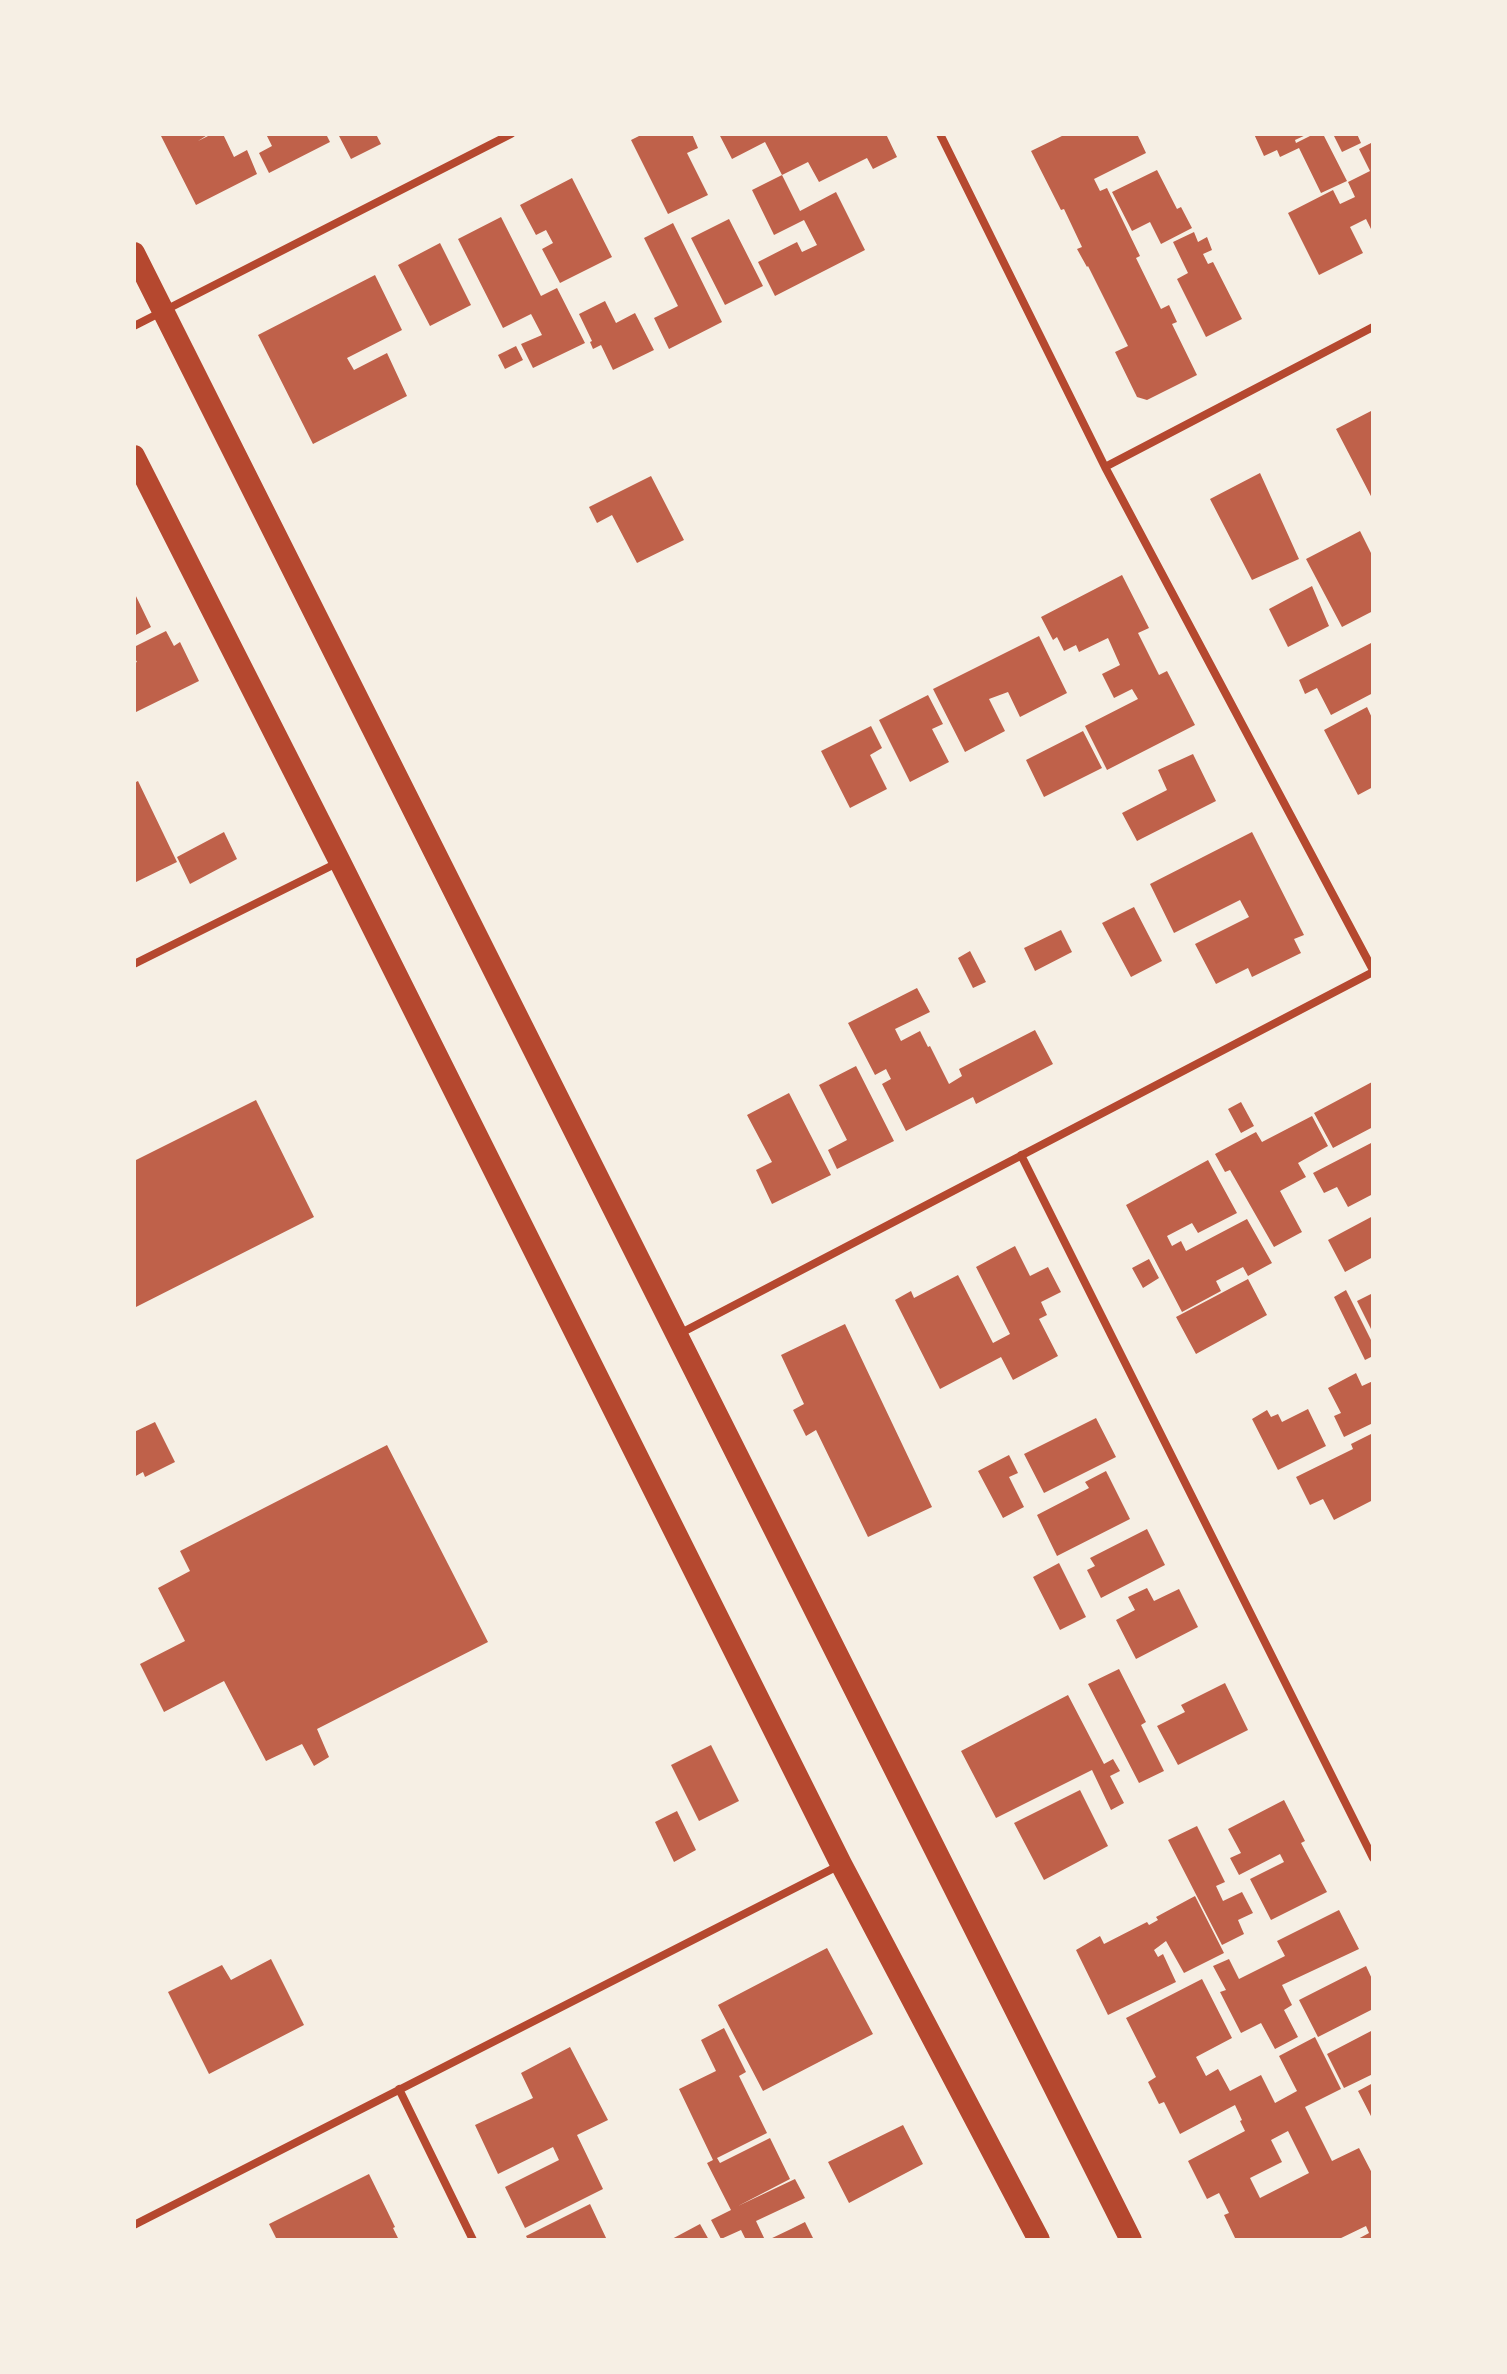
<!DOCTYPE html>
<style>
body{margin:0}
#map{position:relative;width:1507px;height:2374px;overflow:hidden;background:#f6efe4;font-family:"Source Sans 3",sans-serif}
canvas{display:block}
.frame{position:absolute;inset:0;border:136px solid #f6efe4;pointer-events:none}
</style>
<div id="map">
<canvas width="1507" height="2374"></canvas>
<div class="frame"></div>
</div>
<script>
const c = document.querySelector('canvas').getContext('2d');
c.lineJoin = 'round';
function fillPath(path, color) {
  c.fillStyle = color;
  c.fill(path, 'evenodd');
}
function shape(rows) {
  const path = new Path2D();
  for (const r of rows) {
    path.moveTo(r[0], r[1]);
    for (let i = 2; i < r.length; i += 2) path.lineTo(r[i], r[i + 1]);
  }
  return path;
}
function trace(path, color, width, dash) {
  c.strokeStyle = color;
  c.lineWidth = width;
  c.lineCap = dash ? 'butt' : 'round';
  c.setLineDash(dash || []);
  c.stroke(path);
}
fillPath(shape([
 [160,134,209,134,198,141,212,134,223,134,234,157,247,150,257,174,196,205],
 [266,134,326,134,330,142,269,173,259,153,272,146],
 [338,134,376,134,381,144,351,159],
 [643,134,692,134,698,148,687,153,708,195,668,214,631,140],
 [719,134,886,134,897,157,873,169,867,158,819,182,808,162,782,175,800,211,836,192,865,250,775,296,758,262,797,242,802,252,817,245,804,220,774,235,752,190,782,175,765,142,732,159],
 [1066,134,1137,134,1146,153,1094,179,1100,191,1107,188,1140,256,1136,258,1161,309,1169,305,1177,322,1172,324,1197,375,1147,400,1137,397,1115,352,1128,346,1088,266,1087,267,1077,249,1082,247,1064,209,1061,210,1031,151],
 [1254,134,1308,134,1295,140,1296,143,1314,134,1323,134,1347,181,1321,193,1299,148,1280,157,1277,150,1264,156],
 [1333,134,1357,134,1361,143,1342,152],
 [1373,142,1373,233,1366,219,1350,227,1363,253,1319,275,1288,213,1333,190,1340,204,1355,197,1348,182,1370,171,1359,149],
 [1157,170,1177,209,1181,207,1192,228,1161,244,1150,222,1132,231,1112,192],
 [572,178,612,257,560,283,542,249,553,243,546,230,536,235,520,205],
 [501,217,541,296,557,288,585,343,533,368,521,344,542,335,531,314,503,328,458,239],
 [729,219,763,286,725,305,691,238],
 [673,223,722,322,669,349,654,318,678,306,644,238],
 [1194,232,1198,242,1207,237,1212,250,1203,254,1208,264,1213,262,1242,319,1206,337,1177,279,1188,273,1173,242],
 [440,243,471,305,430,326,398,265],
 [375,275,402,330,347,358,354,370,387,353,407,396,313,444,258,335],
 [605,301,616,323,635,313,654,350,613,370,601,345,593,349,590,342,592,341,579,314],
 [516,346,523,360,505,369,498,355],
 [1373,410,1373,500,1336,429],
 [1260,473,1299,559,1252,580,1210,499],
 [651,476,684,540,637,563,612,515,597,523,589,507],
 [1360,531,1373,557,1373,611,1342,627,1306,559],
 [1122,575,1149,628,1138,633,1159,675,1167,671,1195,725,1107,770,1085,726,1138,699,1132,689,1114,698,1102,674,1120,665,1108,638,1079,652,1076,645,1064,651,1057,637,1053,640,1041,617],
 [1312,586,1329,626,1288,647,1269,609],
 [134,592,151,627,134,636],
 [166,631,174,646,180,642,199,681,134,713,134,663,137,662,134,657,134,647],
 [1039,636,1067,693,1020,717,1008,692,989,699,1005,731,965,752,933,689],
 [1373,642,1373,693,1331,715,1317,688,1305,694,1299,680],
 [928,695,943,724,932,729,949,762,910,782,879,720],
 [1367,707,1373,720,1373,787,1358,795,1324,730],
 [871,726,882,748,870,755,887,789,850,808,821,751],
 [1083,731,1102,768,1044,797,1026,760],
 [1193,754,1216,801,1137,841,1122,813,1167,790,1158,770],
 [138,781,177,862,134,883,134,783],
 [224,832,237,859,190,884,177,857],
 [1252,832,1304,935,1294,939,1301,953,1252,977,1248,968,1216,984,1195,944,1249,917,1240,900,1174,933,1150,884],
 [1134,907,1162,961,1131,977,1102,923],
 [1061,930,1072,952,1035,971,1024,948],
 [970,951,986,982,973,988,958,958],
 [917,988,930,1012,895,1029,901,1041,920,1031,928,1047,930,1046,949,1084,962,1076,959,1069,1035,1030,1053,1064,976,1104,973,1097,906,1131,882,1084,891,1079,886,1069,875,1075,848,1023],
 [856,1066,894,1141,837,1169,828,1150,847,1140,819,1085],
 [1372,1082,1373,1127,1333,1148,1314,1113],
 [789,1093,831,1175,772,1204,756,1170,772,1162,747,1115],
 [256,1100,314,1217,134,1308,134,1161],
 [1241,1102,1254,1126,1241,1133,1228,1109],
 [1312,1116,1328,1146,1298,1163,1306,1177,1280,1191,1302,1232,1274,1247,1230,1170,1225,1172,1215,1154,1256,1132,1262,1142],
 [1373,1142,1373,1194,1348,1207,1337,1187,1324,1193,1313,1173],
 [1208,1160,1237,1213,1198,1233,1192,1223,1167,1236,1172,1246,1181,1241,1186,1251,1247,1219,1272,1263,1248,1276,1243,1267,1216,1281,1221,1291,1182,1312,1126,1205],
 [1373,1216,1373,1257,1345,1272,1328,1240],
 [1015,1246,1030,1276,1048,1267,1061,1292,1041,1302,1047,1315,1039,1319,1058,1356,1013,1380,1001,1357,940,1389,895,1300,911,1291,914,1298,958,1275,993,1343,1010,1334,976,1267],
 [1149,1259,1159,1278,1143,1288,1132,1268],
 [1248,1279,1267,1315,1196,1354,1176,1317],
 [1346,1290,1373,1344,1373,1356,1365,1360,1334,1297],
 [1373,1293,1373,1333,1357,1301],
 [845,1324,932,1507,868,1537,816,1430,806,1436,793,1410,804,1404,781,1355],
 [1356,1373,1362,1386,1373,1381,1373,1423,1344,1437,1334,1416,1341,1413,1328,1388],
 [1308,1409,1326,1446,1278,1470,1252,1419,1267,1410,1271,1417,1278,1414,1282,1422],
 [1096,1418,1116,1457,1044,1493,1024,1454],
 [155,1422,175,1462,145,1477,143,1472,134,1477,134,1432],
 [1373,1433,1373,1500,1334,1520,1323,1499,1310,1505,1296,1477,1353,1449,1351,1444],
 [387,1445,488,1642,317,1729,329,1757,314,1766,302,1744,266,1761,224,1681,164,1712,140,1664,185,1641,158,1588,190,1571,180,1551],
 [1009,1455,1018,1473,1009,1477,1024,1507,1003,1518,978,1471],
 [1106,1471,1130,1519,1057,1556,1037,1515,1089,1488,1085,1482],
 [1147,1529,1165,1565,1101,1598,1087,1570,1095,1566,1090,1558],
 [1059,1563,1086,1617,1060,1630,1033,1577],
 [1147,1588,1154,1601,1179,1589,1198,1627,1136,1659,1116,1620,1135,1610,1128,1597],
 [1119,1669,1146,1722,1141,1725,1164,1771,1139,1783,1088,1684],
 [1225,1683,1248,1730,1178,1765,1157,1726,1185,1712,1181,1705],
 [1068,1695,1104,1764,1113,1759,1120,1771,1110,1776,1124,1803,1111,1810,1092,1770,996,1818,961,1751],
 [711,1745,739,1801,699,1821,671,1765],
 [1080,1790,1108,1846,1044,1880,1014,1823],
 [1284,1800,1305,1841,1301,1843,1327,1892,1271,1920,1250,1879,1284,1862,1280,1854,1239,1875,1230,1858,1241,1853,1228,1829],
 [677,1811,696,1850,674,1862,655,1822],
 [1197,1826,1225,1882,1216,1886,1223,1901,1242,1892,1253,1913,1238,1920,1244,1934,1222,1945,1168,1840],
 [1195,1896,1224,1953,1184,1973,1166,1941,1154,1950,1158,1957,1163,1954,1176,1982,1108,2015,1076,1950,1100,1936,1104,1944,1147,1922,1149,1925,1158,1920,1156,1917],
 [1339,1910,1359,1949,1282,1985,1292,2005,1284,2010,1298,2037,1275,2049,1261,2023,1241,2033,1220,1992,1226,1990,1213,1966,1229,1959,1239,1979,1285,1956,1277,1941],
 [827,1948,873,2034,763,2091,718,2005],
 [271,1959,304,2025,209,2074,168,1992,222,1965,231,1980],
 [1366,1966,1373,1981,1373,2009,1318,2037,1299,2000],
 [1202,1979,1232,2038,1196,2057,1206,2076,1218,2069,1230,2091,1261,2075,1275,2103,1297,2091,1279,2056,1315,2037,1341,2089,1305,2107,1332,2161,1359,2148,1373,2175,1373,2240,1356,2240,1369,2233,1366,2226,1337,2240,1236,2240,1224,2215,1229,2213,1219,2193,1207,2199,1188,2161,1245,2131,1240,2121,1242,2120,1235,2105,1180,2134,1164,2102,1159,2104,1148,2082,1156,2077,1126,2018],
 [1288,2131,1309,2173,1260,2198,1250,2178,1282,2162,1271,2140],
 [724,2028,746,2072,739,2076,767,2133,717,2158,720,2163,770,2138,790,2179,738,2206,795,2179,805,2198,756,2221,765,2240,746,2240,741,2230,721,2239,711,2220,731,2210,707,2163,713,2160,679,2089,716,2071,701,2040],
 [1373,2030,1373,2074,1344,2088,1327,2054],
 [570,2047,608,2120,577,2135,603,2189,525,2228,505,2187,559,2160,553,2147,498,2174,475,2125,533,2098,521,2073],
 [1373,2083,1373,2120,1358,2091],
 [903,2125,923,2164,849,2203,828,2162],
 [369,2174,395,2227,393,2228,399,2240,277,2240,269,2224],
 [590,2204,607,2240,528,2240,526,2236],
 [805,2222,814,2240,768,2240,791,2229],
 [700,2224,709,2240,670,2240]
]), '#bf614a');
trace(shape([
 [940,134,1105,467,1373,970],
 [134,326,511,134],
 [1105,467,1373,327],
 [134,964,337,863],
 [1021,1155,1373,1858],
 [679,1334,1373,972],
 [399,2089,473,2240],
 [134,2225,840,1865]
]), '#b5482f', 8);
trace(shape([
 [134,253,1131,2240],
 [134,456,340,862,841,1864,1039,2240]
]), '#b5482f', 22);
</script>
